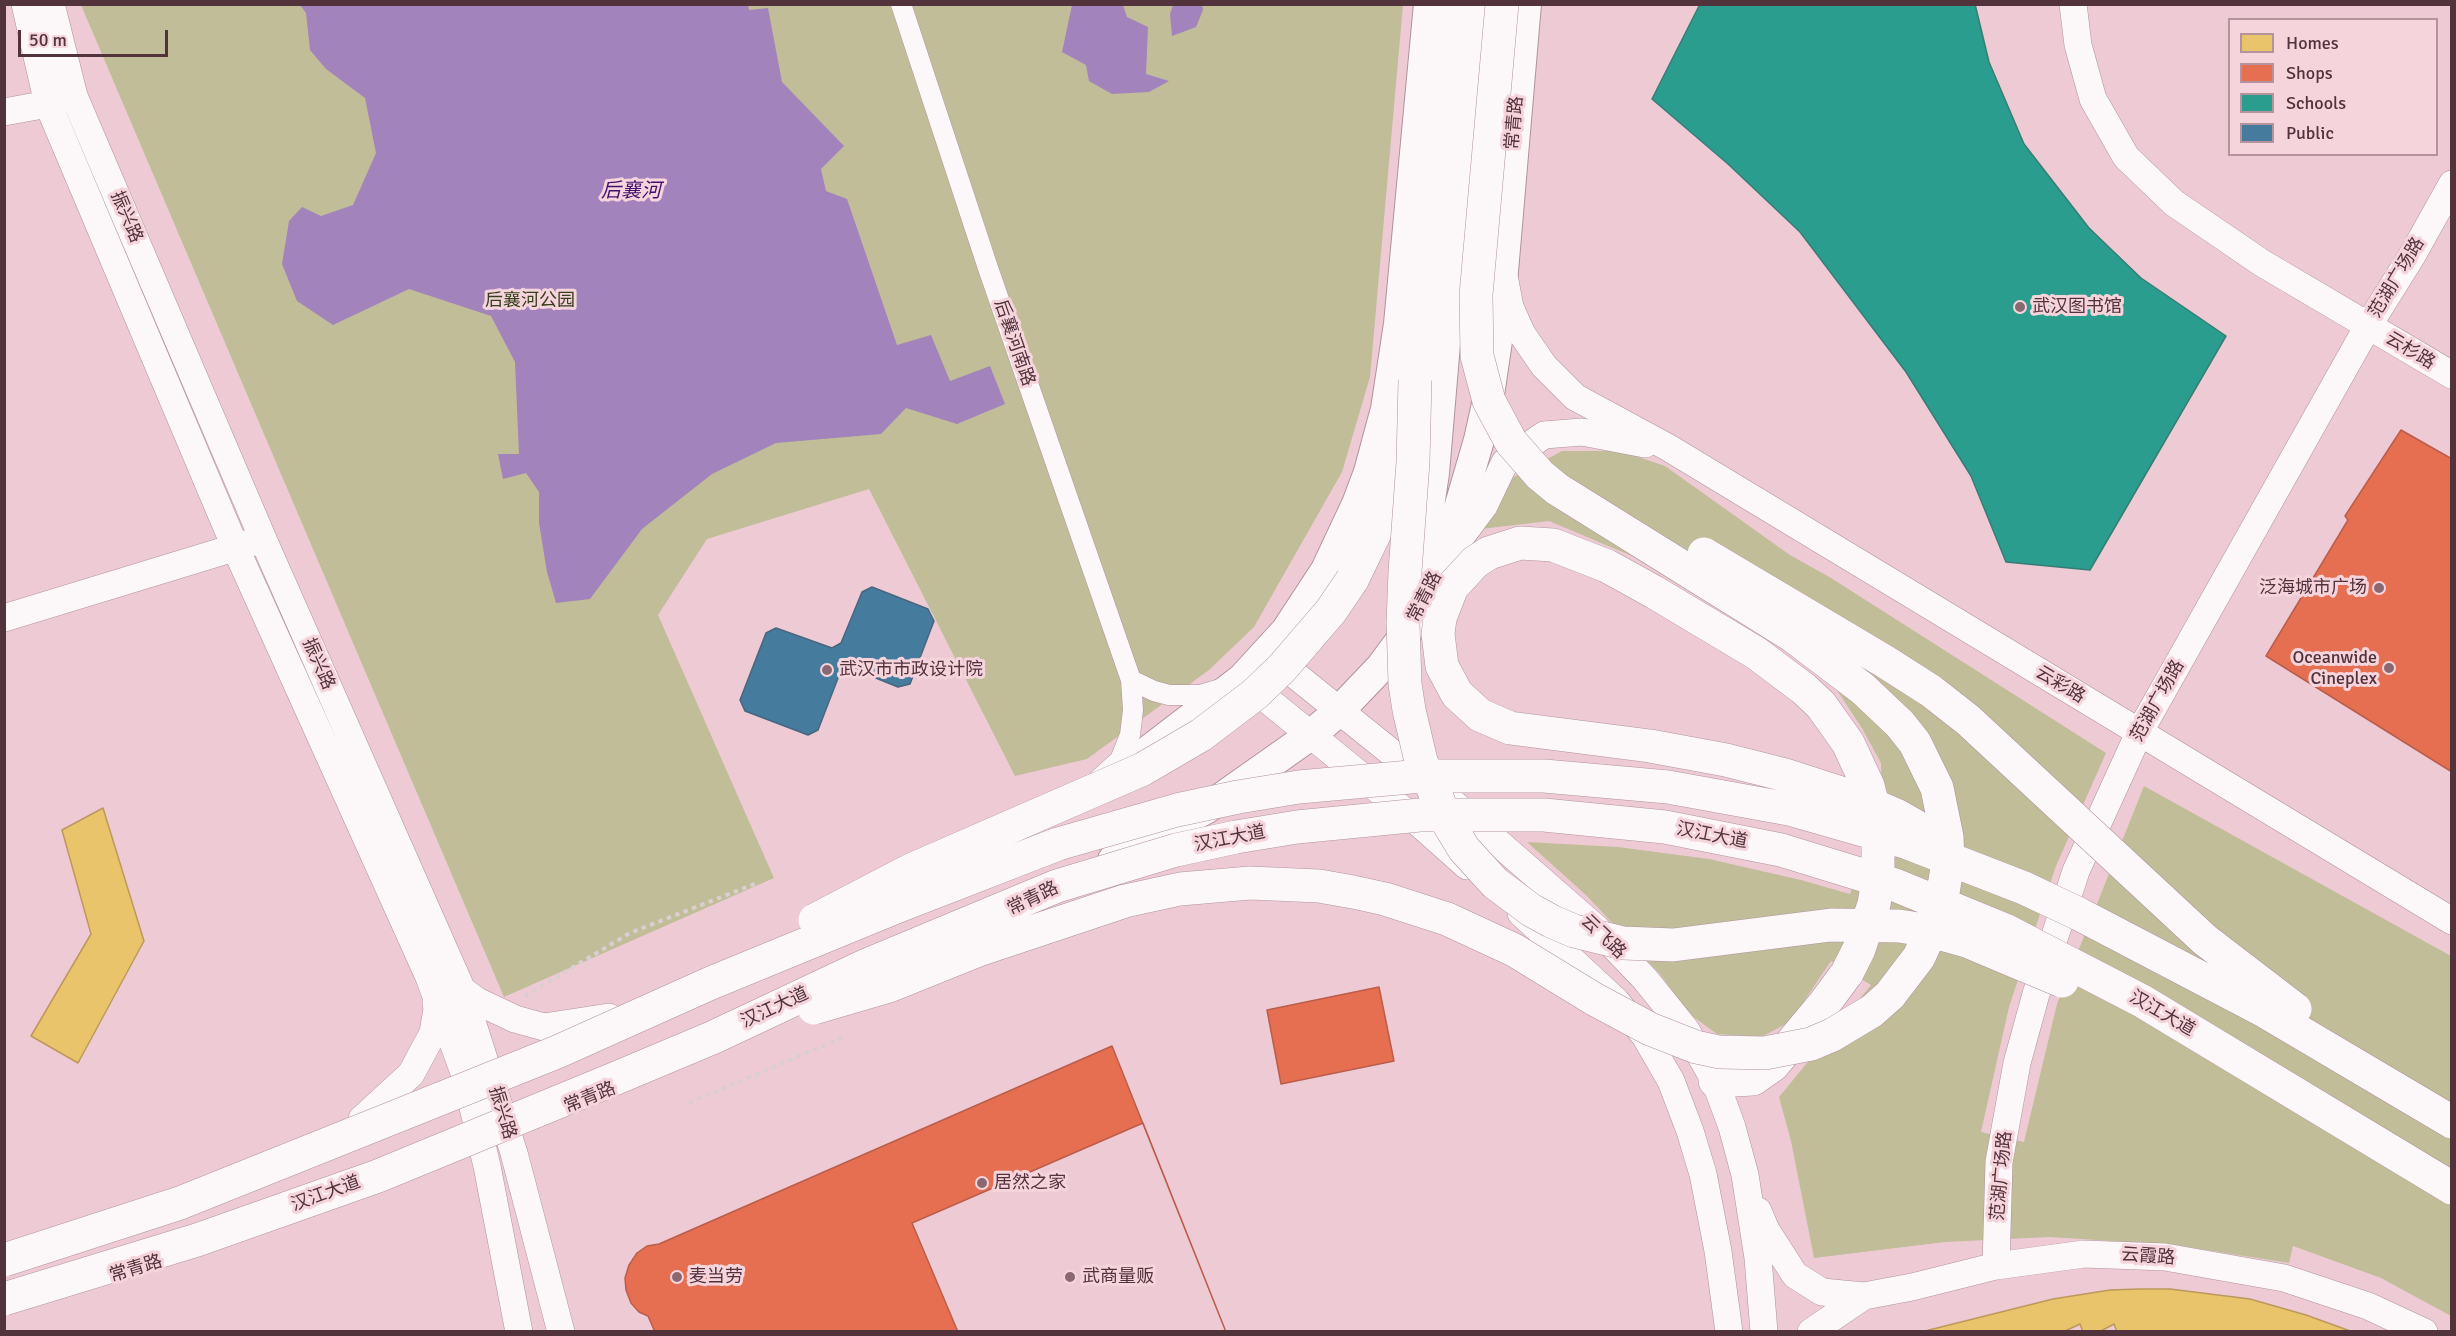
<!DOCTYPE html>
<meta charset="utf-8">
<style>
body{margin:0}
#map{position:relative;width:2456px;height:1336px;overflow:hidden;background:#eecbd4;font-family:Signika,sans-serif}
canvas{display:block}
.frame{position:absolute;inset:0;border:6px solid #52323b;pointer-events:none}
.legend{position:absolute;left:2228px;top:18px;width:210px;height:138px;box-sizing:border-box;background:#f5d4dc;border:2px solid #b4939c;margin:0;padding:8px 10px;list-style:none;font-size:18px;color:#52323b}
.legend li{display:flex;align-items:center;gap:12px;height:30px}
.legend b{width:30px;border:2px solid #b4939c}
.scale{position:absolute;left:18px;top:30px;width:150px;height:27px;box-sizing:border-box;border:3px solid #52323b;border-top:0;padding-left:8px;font-size:18px;line-height:21px;white-space:nowrap;color:#52323b;-webkit-text-stroke:4px #f5d4dc;paint-order:stroke}
</style>
<div id="map">
<canvas width="2456" height="1336"></canvas>
<div class="frame"></div>
<ul class="legend">
<li><b style="height:16px;background:#e9c46a"></b>Homes</li>
<li><b style="height:16px;background:#e76f51"></b>Shops</li>
<li><b style="height:16px;background:#2a9d8f"></b>Schools</li>
<li><b style="height:16px;background:#457b9d"></b>Public</li>
</ul>
<div class="scale">50 m</div>
</div>
<script>
const c = document.querySelector('canvas').getContext('2d');
c.lineJoin = 'round';
function fillPath(path, color) {
  c.fillStyle = color;
  c.fill(path, 'evenodd');
}
function shape(rows) {
  const path = new Path2D();
  for (const r of rows) {
    path.moveTo(r[0], r[1]);
    for (let i = 2; i < r.length; i += 2) path.lineTo(r[i], r[i + 1]);
  }
  return path;
}
function trace(path, color, width, dash) {
  c.strokeStyle = color;
  c.lineWidth = width;
  c.lineCap = dash ? 'butt' : 'round';
  c.setLineDash(dash || []);
  c.stroke(path);
}
function label(font, color, halo, rows, align = 'center') {
  c.font = font + ' Signika,"Noto Sans SC",sans-serif';
  c.lineWidth = 6;
  c.setLineDash([]);
  c.textBaseline = 'middle';
  c.strokeStyle = halo;
  c.fillStyle = color;
  for (const [text, x, y, turn = 0] of rows) {
    c.save();
    c.translate(x, y);
    c.rotate((+turn || 0) * Math.PI / 180);
    c.textAlign = isNaN(turn) ? turn : align;
    if (halo) c.strokeText(text, 0, 0);
    c.fillText(text, 0, 0);
    c.restore();
  }
}
fillPath(shape([
 [81,5,1403,5,1370,377,1342,472,1254,627,1209,670,1087,759,1015,776,869,489,707,539,658,615,774,878,504,997],
 [1562,451,1621,451,1665,466,1790,555,1831,578,2106,753,2056,866,2009,1007,1981,1132,2024,1142,2057,1004,2144,786,2451,956,2451,1316,2381,1278,2293,1246,2289,1263,2175,1245,2050,1237,1945,1242,1814,1258,1791,1141,1779,1097,1871,985,1831,961,1790,1022,1761,1037,1717,1034,1688,1013,1660,974,1587,896,1527,842,1618,847,1709,859,1801,880,1850,894,1882,795,1881,763,1863,730,1835,687,1795,657,1632,556,1549,521,1481,529,1512,478]
]), '#c1bd99');
fillPath(shape([
 [748,4,749,10,768,8,782,82,844,146,821,169,826,191,847,199,897,345,931,335,950,381,990,366,1005,404,957,424,906,408,881,434,776,443,712,474,642,529,590,599,556,603,547,572,539,523,539,492,526,473,503,479,498,454,519,454,515,362,491,316,409,289,333,325,297,301,282,264,289,221,302,207,321,216,353,205,376,153,365,98,326,69,310,50,306,13,300,5],
 [1072,5,1123,5,1127,17,1148,27,1146,74,1169,81,1149,92,1112,94,1089,81,1086,65,1062,52],
 [1173,5,1202,5,1203,10,1196,27,1172,36,1170,14]
]), '#a383bb');
const homes = shape([
 [103,808,144,941,78,1063,31,1036,91,934,62,830,103,808],
 [2139,1289,2170,1289,2250,1299,2306,1315,2353,1332,2117,1332,2114,1324,2099,1332,2083,1332,2080,1324,2063,1332,1921,1332,2053,1299,2110,1290,2139,1289]
]);
fillPath(homes, '#e9c46a');
trace(homes, '#bc985c', 1.5);
const shops = shape([
 [2401,430,2452,459,2452,772,2266,656,2348,520,2345,516,2401,430],
 [1379,987,1394,1061,1281,1084,1267,1010,1379,987],
 [1112,1046,1226,1332,655,1332,648,1316,639,1312,631,1303,626,1290,625,1278,629,1265,637,1253,647,1246,659,1244,1112,1046],
 [1143,1123,1226,1332,958,1332,912,1223,1143,1123]
]);
fillPath(shops, '#e76f51');
trace(shops, '#ba5d4a', 1.5);
const schools = shape([
 [1700,4,1975,4,1989,62,2024,144,2089,228,2141,278,2226,336,2090,570,2006,562,1971,476,1906,372,1800,232,1728,164,1652,99,1700,4]
]);
fillPath(schools, '#2a9d8f');
trace(schools, '#367d76', 1.5);
const public = shape([
 [872,587,928,609,934,621,910,684,898,687,851,668,840,673,818,730,808,735,745,711,740,700,766,633,776,628,832,648,841,643,862,592,872,587]
]);
fillPath(public, '#457b9d');
trace(public, '#496580', 1.5);
const street = shape([
 [901,4,988,268,1131,680,1133,710,1130,735,1120,760,1099,779],
 [1131,680,1154,691,1169,695,1200,695,1220,689]
]);
const secondary = shape([
 [25,4,48,104,236,549,429,977,466,1078,487,1166,519,1332],
 [51,4,74,96,263,539,462,990,514,1153,561,1332],
 [2073,4,2078,45,2093,99,2126,157,2174,203,2262,263,2452,375],
 [4,112,48,104,65,99],
 [1505,281,1510,307,1522,334,1544,366,1575,397,1669,448,2452,921],
 [1448,554,1484,506,1505,462,1544,435,1582,432,1645,444],
 [4,618,253,542],
 [1269,654,1438,790,1597,929,1645,979,1686,1030,1715,1081,1732,1127,1745,1175,1758,1258,1764,1332],
 [1243,680,1413,818,1467,866],
 [1521,913,1616,1001,1645,1036,1671,1081,1690,1131,1703,1174,1718,1251,1729,1332],
 [462,990,477,1001,515,1019,544,1027,609,1017],
 [362,1119,411,1074,433,1033,437,1009,436,1002],
 [1758,1211,1766,1230,1795,1275,1822,1292,1864,1296,1811,1332],
 [1996,1266,1999,1162,2017,1063,2036,994,2076,871,2139,733,2368,326,2413,254,2452,184],
 [1864,1296,1912,1287,1996,1266,2084,1254,2165,1257,2284,1278,2368,1306,2424,1332]
]);
const primary = shape([
 [1416,594,1434,473,1474,4],
 [1143,755,1242,679,1286,631,1326,570,1357,504,1369,472,1386,409,1399,324,1429,4],
 [1113,860,1207,808,1312,734,1339,711,1381,667,1407,632,1427,596,1444,560,1479,440,1489,395,1497,341,1526,4]
]);
const highway = shape([
 [1352,580,1383,516,1396,476,1415,380,1451,4],
 [1715,1081,1753,1079,1773,1065,1824,1004,1847,973]
]);
trace(street, '#b0929b', 21);
trace(secondary, '#b0929b', 28);
trace(primary, '#b0929b', 32);
trace(highway, '#b0929b', 34);
trace(shape([
 [525,996,630,933,757,883],
 [689,1103,846,1036]
]), '#daced1', 4, [4.5, 4.5]);
trace(street, '#fcf7f9', 20);
trace(secondary, '#fcf7f9', 27);
trace(primary, '#fcf7f9', 30);
trace(highway, '#fcf7f9', 33);
const highwayBridge = shape([
 [1415,380,1413,462,1405,572,1403,623,1405,684,1409,710,1421,761,1447,821,1464,849,1495,883,1531,910,1551,921,1574,931,1623,943,1673,945,1831,925,1899,926,1931,931,1967,941,2062,981],
 [1704,554,1884,661,1931,691,1968,720,2205,940,2295,1009],
 [815,920,911,870,1143,769,1201,735,1255,694,1282,668,1331,611,1352,580],
 [1847,973,1859,949,1874,904,1878,880,1878,833,1874,809,1868,786,1848,743,1821,705,1804,689,1756,653,1654,592,1607,566,1553,545,1520,543,1489,553,1475,562,1452,587,1440,618,1438,634,1442,666,1457,694,1480,715,1510,728,1650,746,1726,760,1785,775,1856,798,1898,816,1938,839],
 [814,1008,889,986,981,949,1125,901,1180,889,1250,883,1319,886,1353,892,1385,899,1447,919,1514,950,1594,999,1650,1029,1696,1047,1719,1052,1765,1053,1811,1044,1832,1035,1872,1011,1890,995,1919,957,1940,911,1948,862,1947,837,1937,788,1915,743,1900,724,1863,689,1793,636,1557,489,1540,475,1511,442,1489,401,1477,356,1476,295,1502,4],
 [4,1260,180,1203,557,1052,711,983,896,907,1058,844,1177,810,1238,797,1299,787,1421,776,1544,776,1668,787,1789,809,1908,843,2024,888,2079,914,2266,1012,2452,1122],
 [4,1299,197,1240,378,1176,614,1079,714,1037,867,965,1057,886,1176,850,1236,837,1297,827,1420,815,1544,815,1665,827,1781,850,1895,885,2005,930,2142,1001,2452,1188]
]);
trace(highwayBridge, '#b0929b', 34, []);
trace(highwayBridge, '#fcf7f9', 33);
for (const [x, y, r, color] of [
 [2020,307,6,"#896871"],
 [2379,588,6,"#896871"],
 [2389,668,6,"#896871"],
 [827,670,6,"#896871"],
 [982,1183,6,"#896871"],
 [677,1277,6,"#896871"],
 [1070,1277,6,"#896871"]
]) {
  const dot = new Path2D();
  dot.arc(x, y, r, 0, 2 * Math.PI);
  c.fillStyle = color;
  c.fill(dot);
  trace(dot, '#f5d4dc', 2);
}
label('18px', '#52323b', '#f5d4dc', [
 ["常青路",1515,123,-85],
 ["振兴路",126,217,67],
 ["范湖广场路",2397,278,-59],
 ["后襄河南路",1014,343,71],
 ["云杉路",2410,351,31],
 ["常青路",1425,597,-63],
 ["振兴路",318,664,66],
 ["云彩路",2060,685,31],
 ["范湖广场路",2158,701,-61],
 ["汉江大道",1712,836,11],
 ["汉江大道",1230,839,-11],
 ["常青路",1033,899,-26],
 ["云飞路",1603,937,44],
 ["汉江大道",775,1008,-25],
 ["汉江大道",2162,1014,30],
 ["常青路",590,1098,-22],
 ["振兴路",502,1113,73],
 ["范湖广场路",2002,1176,-85],
 ["汉江大道",326,1194,-20],
 ["云霞路",2148,1257,4],
 ["常青路",136,1269,-17]
]);
label('18px', '#353f1a', '#f5d4dc', [
 ["后襄河公园",530,301]
]);
label('18px', '#52323b', '#f5d4dc', [
 ["武汉图书馆",2032,307],
 ["泛海城市广场",2367,588,"right"],
 ["Oceanwide",2377,658,"right"],
 ["Cineplex",2377,679,"right"],
 ["武汉市市政设计院",839,670],
 ["居然之家",994,1183],
 ["麦当劳",689,1277],
 ["武商量贩",1082,1277]
], 'left');
label('italic 20px', '#42106f', '#f5d4dc', [
 ["后襄河",631,192]
]);
</script>
